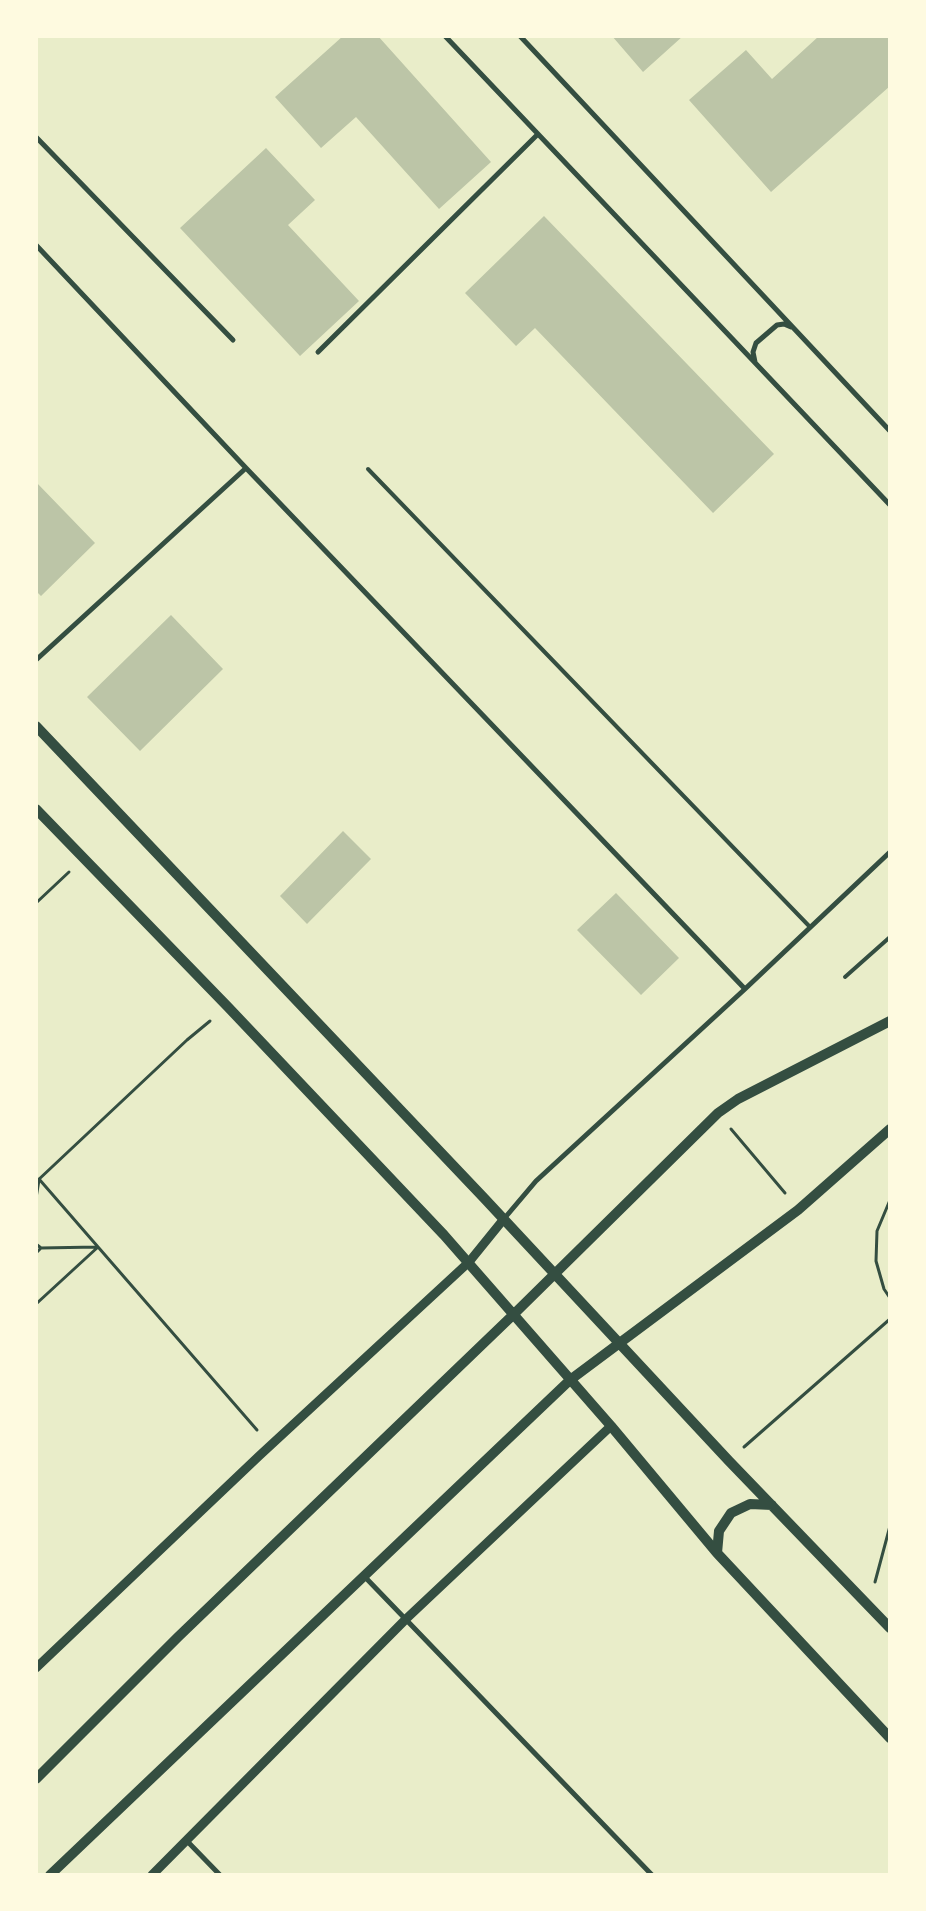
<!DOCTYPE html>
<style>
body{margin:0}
#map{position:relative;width:926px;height:1911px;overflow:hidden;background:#e9edc9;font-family:Bitter,serif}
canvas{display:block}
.frame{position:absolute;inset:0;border:38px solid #fefae0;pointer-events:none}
</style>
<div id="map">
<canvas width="926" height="1911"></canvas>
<div class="frame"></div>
</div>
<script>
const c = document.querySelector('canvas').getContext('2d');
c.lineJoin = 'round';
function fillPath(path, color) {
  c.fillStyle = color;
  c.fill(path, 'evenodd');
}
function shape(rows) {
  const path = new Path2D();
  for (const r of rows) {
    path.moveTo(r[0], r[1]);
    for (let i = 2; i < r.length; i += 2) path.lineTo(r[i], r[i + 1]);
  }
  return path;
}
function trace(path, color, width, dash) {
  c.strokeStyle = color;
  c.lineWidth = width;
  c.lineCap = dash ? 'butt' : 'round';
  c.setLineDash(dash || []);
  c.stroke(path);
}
fillPath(shape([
 [343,36,378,36,491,162,439,209,356,117,321,148,275,97],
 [612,36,683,36,643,72],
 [819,36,890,36,890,86,771,192,689,100,746,50,772,79],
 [266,148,315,200,288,225,359,301,300,356,180,228],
 [544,216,774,454,713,513,535,328,516,346,465,293],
 [36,482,95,543,41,596,36,591],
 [171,615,223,669,140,751,87,697],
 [343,831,371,859,307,924,280,896],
 [616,893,679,958,641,995,577,930]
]), '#bcc5a7');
trace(shape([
 [36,903,69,872],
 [731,1129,785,1193],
 [39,1179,257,1430],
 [36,1182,187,1040,210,1021],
 [36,1198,39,1180],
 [890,1200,877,1231,876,1261,884,1289,890,1298],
 [36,1244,41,1248,36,1253],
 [41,1248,97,1247],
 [36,1304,98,1247],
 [744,1447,890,1319],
 [875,1582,890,1526]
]), '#344e41', 3);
trace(shape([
 [368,469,810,927],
 [845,977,890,937]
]), '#344e41', 4);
trace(shape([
 [445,36,890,505],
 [520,36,890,431],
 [36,137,233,340],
 [36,245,246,468,745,989],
 [318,352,538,134],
 [755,362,753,352,756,343,777,325,784,324,791,327],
 [36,660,246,468],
 [503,1220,536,1181,745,989,890,852],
 [364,1576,652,1875],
 [187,1841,220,1875]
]), '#344e41', 5);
trace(shape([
 [36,1668,259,1456,469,1262,503,1220],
 [152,1875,406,1619,611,1426]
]), '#344e41', 9);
trace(shape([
 [36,726,484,1198,729,1461,890,1628],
 [36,809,228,1007,444,1235,611,1426,717,1553,890,1738],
 [717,1553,719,1531,731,1513,750,1504,772,1505],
 [36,1779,178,1637,514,1314,718,1113,738,1099,890,1021],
 [50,1875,570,1380,798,1210,890,1129]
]), '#344e41', 10);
</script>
